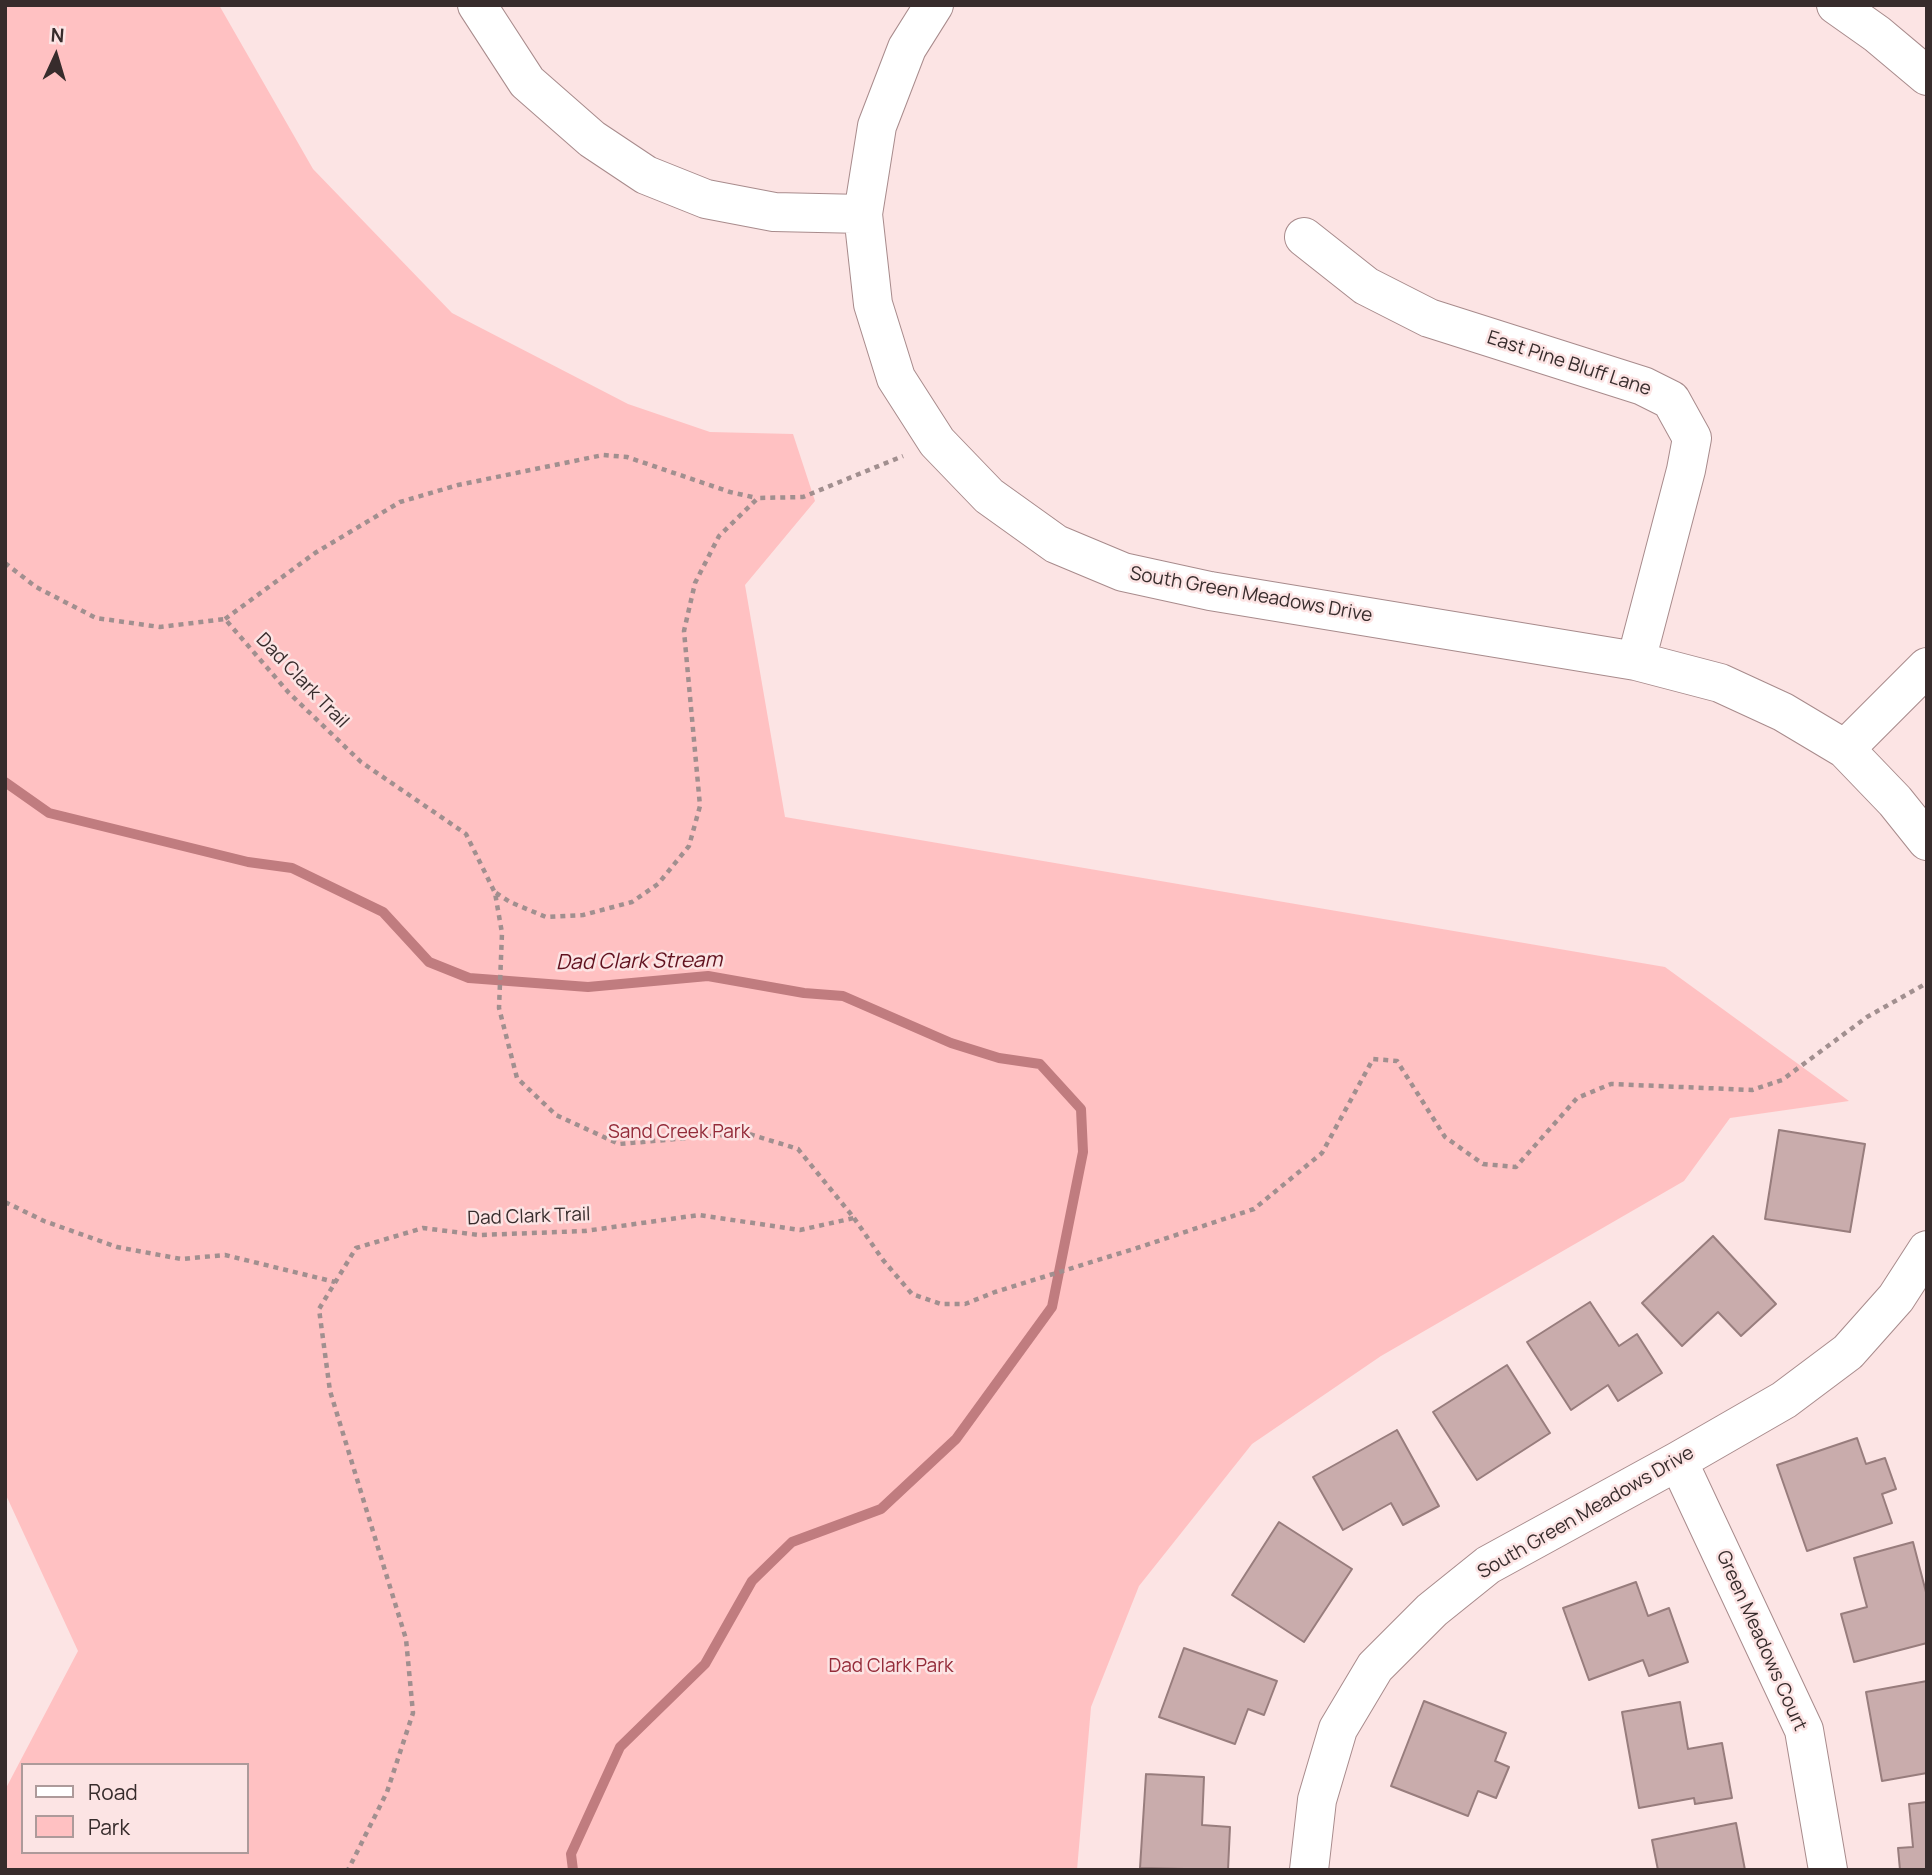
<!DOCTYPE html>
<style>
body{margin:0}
#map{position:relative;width:1932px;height:1875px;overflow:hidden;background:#fce4e4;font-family:Manrope,sans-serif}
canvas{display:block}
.frame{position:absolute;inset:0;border:7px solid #372c2c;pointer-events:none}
.legend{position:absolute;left:21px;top:1763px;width:228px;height:91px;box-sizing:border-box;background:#fce4e4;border:2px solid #ad9a9a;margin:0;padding:9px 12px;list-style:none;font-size:21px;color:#372c2c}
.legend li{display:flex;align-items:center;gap:14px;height:35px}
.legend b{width:35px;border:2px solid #ad9a9a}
.north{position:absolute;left:21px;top:21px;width:70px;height:70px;-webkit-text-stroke:5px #fce4e4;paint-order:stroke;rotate:4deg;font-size:19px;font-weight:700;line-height:28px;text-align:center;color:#372c2c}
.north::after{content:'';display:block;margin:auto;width:24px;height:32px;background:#372c2c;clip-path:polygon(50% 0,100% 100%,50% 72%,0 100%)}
</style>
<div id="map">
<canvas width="1932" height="1875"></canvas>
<div class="frame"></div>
<ul class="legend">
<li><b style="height:9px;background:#fff"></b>Road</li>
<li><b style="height:19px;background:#ffc1c2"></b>Park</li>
</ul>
<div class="north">N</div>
</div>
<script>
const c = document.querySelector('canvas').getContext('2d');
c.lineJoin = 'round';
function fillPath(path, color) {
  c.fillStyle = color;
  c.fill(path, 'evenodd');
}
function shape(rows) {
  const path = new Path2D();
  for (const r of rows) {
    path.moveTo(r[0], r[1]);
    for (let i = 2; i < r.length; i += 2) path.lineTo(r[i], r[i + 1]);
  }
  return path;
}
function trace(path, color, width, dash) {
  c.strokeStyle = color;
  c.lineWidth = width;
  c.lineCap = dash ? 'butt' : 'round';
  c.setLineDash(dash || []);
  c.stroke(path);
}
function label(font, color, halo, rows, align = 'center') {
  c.font = font + ' Manrope,sans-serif';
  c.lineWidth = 5;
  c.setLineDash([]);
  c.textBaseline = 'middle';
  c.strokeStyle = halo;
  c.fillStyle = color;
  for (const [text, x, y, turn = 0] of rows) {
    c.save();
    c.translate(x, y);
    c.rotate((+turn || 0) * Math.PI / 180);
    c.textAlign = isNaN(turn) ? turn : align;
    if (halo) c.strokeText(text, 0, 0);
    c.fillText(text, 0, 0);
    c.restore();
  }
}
fillPath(shape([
 [5,5,219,5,313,169,452,313,628,404,710,432,793,434,815,501,745,585,785,817,1665,967,1849,1101,1730,1118,1684,1181,1381,1356,1252,1444,1139,1586,1091,1707,1077,1870,5,1870,5,1790,78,1651,5,1493],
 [23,1765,247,1765,247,1852,23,1852]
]), '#ffc1c2');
trace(shape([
 [5,782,49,813,248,862,292,868,383,912,429,962,469,978,588,987,708,976,804,993,843,996,951,1043,999,1058,1040,1064,1081,1109,1083,1152,1052,1307,956,1439,881,1509,792,1542,752,1581,705,1664,620,1747,571,1854,573,1870]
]), '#c07c7f', 10);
const building = shape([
 [1779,1130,1865,1144,1850,1232,1765,1219,1779,1130],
 [1713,1236,1776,1304,1741,1336,1718,1312,1682,1346,1642,1303,1713,1236],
 [1590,1302,1619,1346,1637,1334,1662,1373,1618,1401,1608,1385,1571,1410,1527,1342,1590,1302],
 [1507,1365,1550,1433,1477,1480,1433,1412,1507,1365],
 [1397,1430,1439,1506,1403,1525,1391,1503,1343,1530,1313,1477,1397,1430],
 [1857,1438,1866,1464,1885,1458,1896,1489,1882,1494,1892,1523,1807,1551,1777,1465,1857,1438],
 [1279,1522,1352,1569,1304,1642,1232,1595,1279,1522],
 [1913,1542,1927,1596,1927,1643,1854,1662,1841,1614,1867,1607,1854,1558,1913,1542],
 [1636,1582,1648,1616,1669,1608,1688,1662,1649,1676,1643,1660,1589,1680,1563,1608,1636,1582],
 [1184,1648,1277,1681,1264,1715,1248,1709,1235,1744,1159,1717,1184,1648],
 [1927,1681,1927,1773,1882,1781,1866,1692,1927,1681],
 [1424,1701,1506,1733,1495,1761,1509,1767,1496,1798,1478,1791,1468,1816,1391,1786,1424,1701],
 [1680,1702,1688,1749,1722,1743,1732,1798,1695,1804,1694,1798,1639,1808,1622,1712,1680,1702],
 [1146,1774,1204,1777,1202,1825,1230,1827,1228,1870,1140,1868,1146,1774],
 [1927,1802,1927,1870,1900,1870,1898,1848,1913,1847,1909,1804,1927,1802],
 [1736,1823,1745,1870,1658,1870,1652,1840,1736,1823]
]);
fillPath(building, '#c9acac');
trace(building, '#987d7d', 2);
const minor = shape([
 [477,5,527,82,592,139,646,175,706,199,774,212,863,214],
 [934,5,907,48,877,126,863,214,873,304,896,378,937,442,989,496,1056,544,1123,572,1210,591,1636,661,1720,683,1783,712,1845,749,1895,801,1927,841],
 [1836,5,1877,34,1927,76],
 [1304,237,1366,286,1429,318,1643,386,1671,400,1692,438,1686,470,1636,661],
 [1845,749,1927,667],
 [1678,1461,1804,1730,1828,1870],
 [1309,1870,1317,1800,1338,1729,1375,1667,1432,1610,1488,1565,1678,1461,1784,1400,1848,1352,1896,1298,1927,1250]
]);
trace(minor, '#a88b8c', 40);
trace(shape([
 [5,563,36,587,96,618,160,627,225,619,289,693,361,762,466,834,495,893,502,933,499,1008,517,1078,556,1115,619,1144,746,1133,798,1149,854,1218,800,1230,699,1215,585,1231,479,1235,423,1228,356,1248,319,1309,330,1391,406,1639,413,1713,387,1792,348,1870],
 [225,619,315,553,400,502,458,485,603,455,627,457,730,492,757,498],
 [496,893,510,902,546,917,583,915,632,902,658,884,689,846,700,806,684,631,695,583,719,536,758,498,803,497,903,456],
 [5,1202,44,1221,117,1247,181,1259,225,1255,335,1282],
 [854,1218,883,1260,912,1294,941,1304,965,1304,995,1292,1140,1247,1254,1209,1322,1153,1373,1059,1397,1061,1445,1137,1483,1164,1516,1167,1577,1098,1611,1084,1752,1090,1782,1080,1867,1017,1927,983]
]), '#a18f8f', 4.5, [5, 5]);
trace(minor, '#fff', 38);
label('19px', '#372c2c', '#fce4e4', [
 ["East Pine Bluff Lane",1569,364,18],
 ["South Green Meadows Drive",1251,595,10],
 ["Dad Clark Trail",302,681,46],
 ["Dad Clark Trail",529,1217,-2],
 ["South Green Meadows Drive",1586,1513,-30],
 ["Green Meadows Court",1761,1641,66]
]);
label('19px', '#942b39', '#fce4e4', [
 ["Sand Creek Park",679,1133],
 ["Dad Clark Park",891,1667]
]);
label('italic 21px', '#61121f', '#fce4e4', [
 ["Dad Clark Stream",639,962,-1]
]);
</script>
